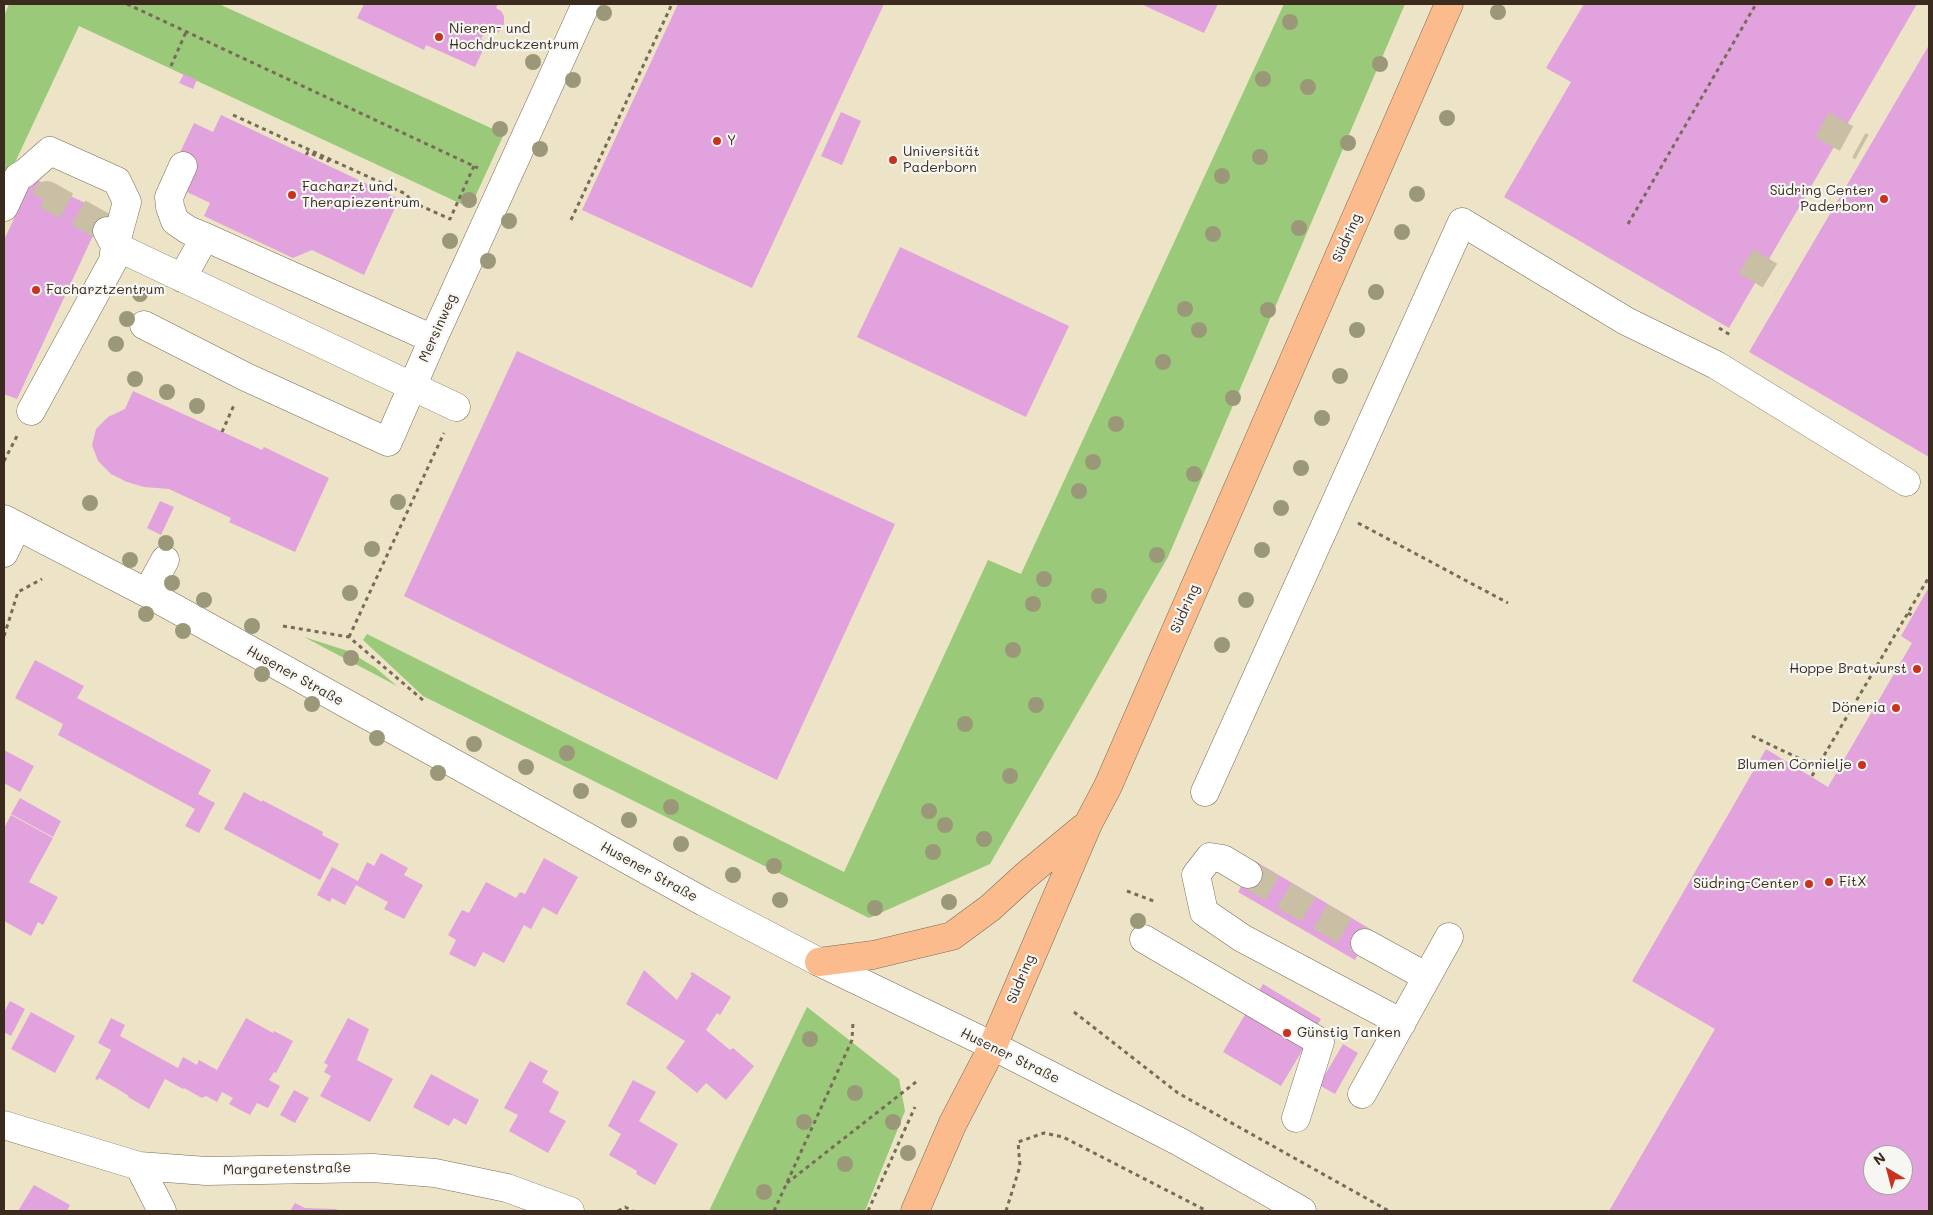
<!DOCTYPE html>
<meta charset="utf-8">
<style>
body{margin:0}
#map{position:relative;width:1933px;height:1215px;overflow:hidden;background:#ede4c7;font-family:Mali,sans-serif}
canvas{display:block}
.frame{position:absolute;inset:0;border:5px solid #3b2a1e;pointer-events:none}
.north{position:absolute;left:1863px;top:1145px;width:50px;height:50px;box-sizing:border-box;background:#f6f6f2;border:1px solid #aba49d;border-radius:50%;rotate:323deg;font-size:14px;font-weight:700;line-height:20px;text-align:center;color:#3b2a1e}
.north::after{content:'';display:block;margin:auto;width:18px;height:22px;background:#c8321e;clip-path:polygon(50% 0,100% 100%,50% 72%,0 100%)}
</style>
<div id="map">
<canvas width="1933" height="1215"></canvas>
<div class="frame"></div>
<div class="north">N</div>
</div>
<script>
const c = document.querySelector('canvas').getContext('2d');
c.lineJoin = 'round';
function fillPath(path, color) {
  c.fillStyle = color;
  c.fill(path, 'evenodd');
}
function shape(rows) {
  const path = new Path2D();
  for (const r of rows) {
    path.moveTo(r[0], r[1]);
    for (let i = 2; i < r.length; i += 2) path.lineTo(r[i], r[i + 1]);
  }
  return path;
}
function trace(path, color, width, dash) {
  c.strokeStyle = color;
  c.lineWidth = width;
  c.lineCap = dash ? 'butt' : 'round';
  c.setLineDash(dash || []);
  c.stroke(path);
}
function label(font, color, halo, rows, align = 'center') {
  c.font = font + ' Mali,sans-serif';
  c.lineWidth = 4.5;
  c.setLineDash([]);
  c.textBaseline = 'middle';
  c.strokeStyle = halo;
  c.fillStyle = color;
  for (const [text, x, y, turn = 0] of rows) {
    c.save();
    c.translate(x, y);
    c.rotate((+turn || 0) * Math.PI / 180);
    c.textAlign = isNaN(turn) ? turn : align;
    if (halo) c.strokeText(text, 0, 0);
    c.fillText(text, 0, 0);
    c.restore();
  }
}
fillPath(shape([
 [9,4,219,4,504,134,470,208,79,26,4,186,4,16],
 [1284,4,1405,4,1168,557,990,864,869,918,423,696,363,640,367,634,844,872,988,560,1021,574],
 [304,637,348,651,376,668,397,686],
 [807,1007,899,1079,905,1111,865,1211,709,1211]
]), '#9aca79');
fillPath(shape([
 [364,4,498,4,496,8,501,11,504,16,504,23,502,29,497,33,490,35,484,34,481,39,487,42,475,67,426,45,424,50,357,18],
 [678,4,884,4,752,288,582,210],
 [1141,4,1218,4,1204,33],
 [1584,4,1917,4,1729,328,1504,197,1571,82,1546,68],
 [1929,45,1929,457,1749,352],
 [184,74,197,80,193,89,179,83],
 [841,112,861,121,842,165,821,156],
 [221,115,399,199,364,275,312,250,293,258,204,216,210,203,185,191,175,163,194,123,213,132],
 [33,178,104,212,17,399,4,394,4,240],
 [900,247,1069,326,1026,417,857,337],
 [517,351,895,524,777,780,404,596],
 [133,391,262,450,264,447,329,478,295,552,229,522,231,518,169,489,144,487,127,482,111,474,98,461,92,445,96,429,108,417,125,409],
 [160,501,174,507,161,535,147,528],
 [1929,587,1929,1211,1609,1211,1715,1029,1632,981,1766,749,1828,787,1912,643,1901,636],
 [1873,1155,1903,1155,1903,1185,1873,1185],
 [35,660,84,686,77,698,211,770,198,794,215,803,199,833,185,826,195,809,58,735,63,724,15,698],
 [4,750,34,766,20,792,4,783],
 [244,792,262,802,262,800,323,832,322,835,339,844,320,880,224,829],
 [20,798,61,821,53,837,11,814],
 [11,815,53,838,29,882,58,897,43,925,38,922,31,936,4,921,4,828],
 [381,853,408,868,404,875,423,885,404,919,384,909,388,902,356,885,345,905,332,898,330,902,317,895,332,867,358,881,367,862,374,866],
 [544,858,578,877,557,915,543,907,531,929,524,925,504,963,483,952,475,967,449,954,456,940,448,935,462,910,469,913,486,882,516,898,520,892,525,894],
 [1255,861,1372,930,1355,960,1238,892],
 [644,970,677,1000,692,975,690,974,692,972,731,997,720,1015,717,1013,706,1030,730,1050,733,1048,754,1066,726,1100,706,1083,697,1093,666,1068,685,1041,626,1004],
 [1263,984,1321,1019,1281,1086,1223,1052],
 [10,1001,25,1009,11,1036,4,1032,4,1012],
 [31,1012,75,1036,55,1073,11,1049],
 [111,1018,125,1025,120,1036,178,1068,183,1057,197,1065,199,1060,217,1070,246,1018,273,1033,274,1031,293,1041,276,1073,274,1072,269,1080,280,1086,268,1108,257,1103,250,1115,229,1104,233,1098,222,1092,217,1102,206,1096,202,1098,184,1088,183,1089,165,1079,149,1109,128,1097,129,1096,99,1078,98,1080,95,1079,111,1050,98,1043],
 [348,1018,369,1029,357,1060,393,1079,370,1122,320,1096,331,1076,324,1072,328,1065,324,1063],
 [1343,1044,1358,1053,1335,1094,1319,1085],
 [530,1061,548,1071,542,1082,559,1092,549,1112,566,1121,548,1153,509,1131,518,1115,504,1108],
 [431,1074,479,1100,466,1125,454,1118,449,1126,413,1107],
 [633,1080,656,1092,639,1121,678,1144,655,1185,636,1174,637,1171,609,1155,621,1134,608,1126],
 [294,1090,309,1098,295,1123,280,1115],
 [34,1185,70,1205,67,1211,18,1211],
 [295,1203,305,1208,336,1209,340,1211,290,1211]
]), '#e1a2dd');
trace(shape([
 [1822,125,1862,147],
 [44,200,47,195,106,228],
 [1746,261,1782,283],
 [1248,874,1365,943]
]), '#c9bfa5', 28, [28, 14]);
const minor = shape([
 [183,166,169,197,170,207,175,221,188,230,205,237],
 [4,207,18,177,25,173,50,151,117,181,127,202,115,246,456,407],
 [182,278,205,237,433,339],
 [144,325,246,377,388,442,433,339,586,4],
 [31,411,113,261,115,246,107,231],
 [4,519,147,593,704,902,819,962,993,1046,1178,1141,1302,1211],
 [4,553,17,526],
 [147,593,165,560],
 [1205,792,1462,222,1626,321,1716,365,1906,482],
 [1248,874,1223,859,1210,857,1196,875,1204,912,1242,938,1402,1023],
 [1144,939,1320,1042,1296,1118],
 [1365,943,1427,977],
 [1362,1094,1449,937],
 [4,1125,139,1166,206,1171,373,1168,435,1173,507,1188,570,1211],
 [139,1166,162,1211]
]);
const major = shape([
 [819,962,873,955,952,936,990,908,1025,876,1083,828],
 [915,1211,953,1123,993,1046,1088,824,1108,786,1449,4]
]);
trace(minor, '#796b59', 29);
trace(major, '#796b59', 29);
trace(shape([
 [127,4,478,168],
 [171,66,186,32],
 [233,115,406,194,412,202,450,219,474,166],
 [306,155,308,152,326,160,328,161,329,158],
 [571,220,672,4],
 [1628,224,1756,4],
 [1719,328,1732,336],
 [222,432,234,405],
 [4,461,17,436],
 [1358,523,1508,603],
 [1908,613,1913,616],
 [283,626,349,637,424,701],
 [4,636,18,592,42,579],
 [349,637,444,433],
 [1752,736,1817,767],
 [1812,776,1929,577],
 [1127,891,1156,902],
 [1074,1012,1178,1093,1389,1211],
 [787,1183,916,1082],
 [618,1211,625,1207,633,1211],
 [774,1211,852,1040,853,1022],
 [868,1211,915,1107],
 [1006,1211,1020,1166,1018,1142,1044,1133,1063,1137,1207,1211]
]), '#796b59', 3, [4, 4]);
trace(minor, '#fff', 28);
trace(major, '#fbbb8c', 28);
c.fillStyle = '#9b9879';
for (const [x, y] of [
 [1498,12],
 [604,13],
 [1290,22],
 [533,62],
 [1380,64],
 [1263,79],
 [573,80],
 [1308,87],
 [1447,118],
 [500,129],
 [1348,143],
 [540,149],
 [1260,157],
 [1222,176],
 [1417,194],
 [469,200],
 [509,221],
 [1299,228],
 [1402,232],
 [1213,234],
 [450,241],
 [488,261],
 [1376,292],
 [140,294],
 [1185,309],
 [1268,310],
 [127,319],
 [1199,330],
 [1357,330],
 [116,344],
 [1163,362],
 [1340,376],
 [135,379],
 [167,392],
 [1233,398],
 [197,406],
 [1322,418],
 [1116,424],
 [1093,462],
 [1301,468],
 [1194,474],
 [1079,491],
 [398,502],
 [90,503],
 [1281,508],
 [166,543],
 [372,549],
 [1262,550],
 [1157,555],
 [130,560],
 [1044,579],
 [172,583],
 [350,593],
 [1099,596],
 [204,600],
 [1246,600],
 [1033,604],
 [146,614],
 [252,626],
 [183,631],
 [1222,645],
 [1013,650],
 [351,658],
 [262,674],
 [312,704],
 [1036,705],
 [965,724],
 [377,738],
 [474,744],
 [567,753],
 [526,767],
 [438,773],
 [1010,776],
 [581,791],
 [671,807],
 [929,811],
 [629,820],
 [945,825],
 [984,839],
 [681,844],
 [933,852],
 [774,866],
 [733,875],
 [780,900],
 [949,902],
 [875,908],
 [1138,921],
 [810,1039],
 [855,1093],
 [804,1122],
 [893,1122],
 [908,1153],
 [845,1164],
 [764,1192]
]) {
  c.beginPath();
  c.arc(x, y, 8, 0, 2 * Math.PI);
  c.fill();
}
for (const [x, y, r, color] of [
 [439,37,5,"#c8321e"],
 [717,141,5,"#c8321e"],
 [893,160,5,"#c8321e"],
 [292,195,5,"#c8321e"],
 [1884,199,5,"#c8321e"],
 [36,290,5,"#c8321e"],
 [1917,669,5,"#c8321e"],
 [1896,708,5,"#c8321e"],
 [1862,765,5,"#c8321e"],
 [1829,882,5,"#c8321e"],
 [1809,884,5,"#c8321e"],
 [1287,1033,5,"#c8321e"]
]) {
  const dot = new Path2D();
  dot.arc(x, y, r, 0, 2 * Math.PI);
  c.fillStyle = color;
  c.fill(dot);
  trace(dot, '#f6f6f2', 2);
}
label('14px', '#3b2a1e', '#f6f6f2', [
 ["Nieren- und",449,29],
 ["Hochdruckzentrum",449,45],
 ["Y",727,141],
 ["Universität",903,152],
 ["Paderborn",903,168],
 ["Facharzt und",302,187],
 ["Therapiezentrum",302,203],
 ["Südring Center",1874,191,"right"],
 ["Paderborn",1874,207,"right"],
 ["Facharztzentrum",46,290],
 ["Hoppe Bratwurst",1907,669,"right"],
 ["Döneria",1886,708,"right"],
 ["Blumen Cornielje",1852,765,"right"],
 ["FitX",1839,882],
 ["Südring-Center",1799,884,"right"],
 ["Günstig Tanken",1297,1033]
], 'left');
label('14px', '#3b2a1e', '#f6f6f2', [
 ["Südring",1347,238,-66],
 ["Mersinweg",438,328,-66],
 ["Südring",1185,609,-66],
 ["Husener Straße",295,676,29],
 ["Husener Straße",649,872,29],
 ["Südring",1021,979,-67],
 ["Husener Straße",1010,1056,26],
 ["Margaretenstraße",287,1169,-1]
]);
</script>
